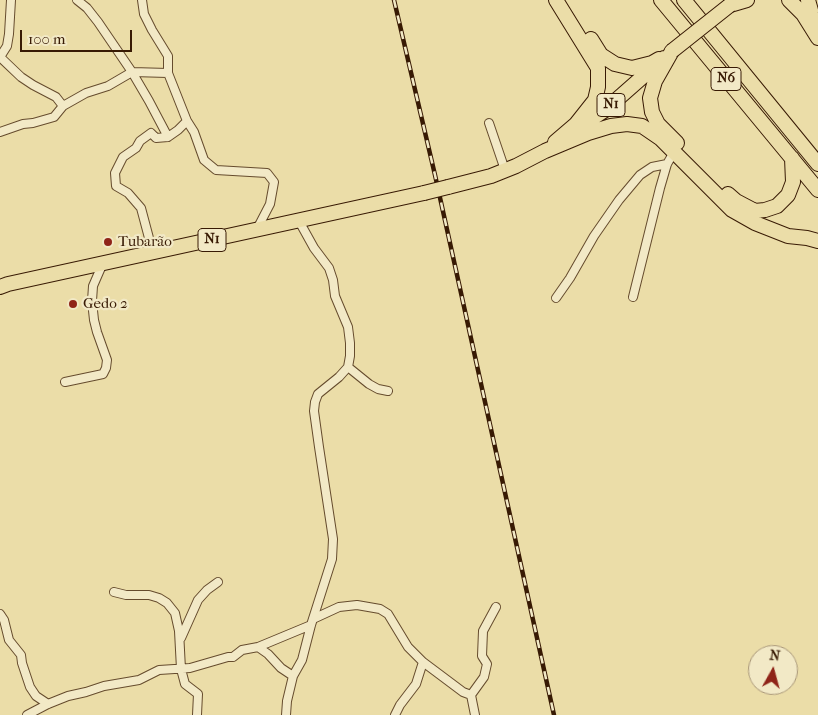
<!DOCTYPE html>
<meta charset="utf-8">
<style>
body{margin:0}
#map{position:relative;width:818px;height:715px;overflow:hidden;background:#ebdda8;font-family:"IM FELL French Canon",serif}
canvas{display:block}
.north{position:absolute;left:748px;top:645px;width:50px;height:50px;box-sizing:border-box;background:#f2e9c6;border:1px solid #a89678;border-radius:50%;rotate:7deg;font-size:14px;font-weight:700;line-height:20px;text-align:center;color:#381a04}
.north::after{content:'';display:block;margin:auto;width:18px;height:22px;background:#8f2418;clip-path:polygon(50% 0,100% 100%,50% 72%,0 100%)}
.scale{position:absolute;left:20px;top:30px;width:112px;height:22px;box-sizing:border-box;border:2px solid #381a04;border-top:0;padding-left:6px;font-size:15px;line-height:18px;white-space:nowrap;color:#381a04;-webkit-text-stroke:4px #f2e9c6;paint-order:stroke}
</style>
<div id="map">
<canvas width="818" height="715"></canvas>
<div class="north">N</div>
<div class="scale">100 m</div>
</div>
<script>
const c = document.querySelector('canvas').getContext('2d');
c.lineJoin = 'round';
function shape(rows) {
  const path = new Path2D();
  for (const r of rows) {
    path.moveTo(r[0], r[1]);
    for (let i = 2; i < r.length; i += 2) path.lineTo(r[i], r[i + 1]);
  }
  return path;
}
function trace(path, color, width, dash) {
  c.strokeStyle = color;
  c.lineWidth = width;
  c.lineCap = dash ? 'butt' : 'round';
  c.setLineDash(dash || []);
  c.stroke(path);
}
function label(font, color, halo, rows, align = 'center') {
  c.font = font + ' "IM FELL French Canon",serif';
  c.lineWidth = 4.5;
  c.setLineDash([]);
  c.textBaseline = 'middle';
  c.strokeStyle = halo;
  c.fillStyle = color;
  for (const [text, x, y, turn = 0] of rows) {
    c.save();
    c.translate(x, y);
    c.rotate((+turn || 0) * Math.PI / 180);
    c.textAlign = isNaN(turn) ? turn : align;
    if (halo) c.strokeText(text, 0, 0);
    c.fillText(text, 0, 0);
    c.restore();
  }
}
const street = shape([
 [77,0,87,8,98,22,132,72,168,73,168,56,152,30,144,14,142,0],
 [0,57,21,77,33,85,56,97,63,106],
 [0,57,7,46,9,34,11,0],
 [168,73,187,121],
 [489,123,505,170],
 [0,132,23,124,33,123,54,117,63,106,86,93,108,86,132,72,149,101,168,137,156,138,151,133,140,141,136,148,123,157,115,173,116,186,128,193,141,208,153,253],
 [168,137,178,130,187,121,194,132,204,160,216,170,267,173,274,182,270,204,256,231],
 [633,297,660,188,667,164,674,152],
 [556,298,570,278,594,236,619,200,640,175,652,167,667,164],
 [348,367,369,384,378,389,388,391],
 [65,382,103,374,106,368,107,360,97,332,94,320,92,301,93,286,103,263],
 [114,592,126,595,149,595,159,598,167,603,175,613,179,631,181,669,185,684,198,694,197,715],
 [0,614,4,620,9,640,21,655,22,663,30,687,36,696,48,704],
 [313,619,339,607,357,605,380,609,388,614,408,647,423,662,416,684,400,705,395,715],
 [181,638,198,600,207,590,218,582],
 [258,647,311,625],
 [423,662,463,692,471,695],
 [27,715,48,704,68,696,86,692,104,686,139,680,159,670,190,668,228,657,233,657,242,650,258,647,268,654,281,668,293,676],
 [286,715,287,701,293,676,302,660,311,625,332,559,333,539,319,447,314,411,315,402,318,394,339,377,348,367,350,356,350,343,348,327,335,296,333,280,329,268,314,248,299,221],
 [475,715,471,695,484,677,487,664,482,656,483,631,496,607]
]);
const highway = shape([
 [661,0,818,190],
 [684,0,818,164],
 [789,0,803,14,818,38],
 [808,0,812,14,818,23],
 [730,5,747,0],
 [591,39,601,55,615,64,632,68,652,63,659,59],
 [672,51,655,81,650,98,652,112,658,124,677,143],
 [578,128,605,110,664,58],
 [555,142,576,124,595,100,598,87,598,68,556,0],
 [448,187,491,176,516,166,545,151,588,133,611,126,627,124,642,126,661,139,732,210,755,223,788,236,807,238,818,241],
 [728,194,736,201,755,211,765,210,777,206,788,195,793,182,792,158],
 [0,287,8,284,424,193]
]);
trace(street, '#654b2d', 10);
trace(highway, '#381a04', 16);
trace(street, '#f2e9c6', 8);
trace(highway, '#ebdda8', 14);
const rail = shape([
 [394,0,435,175,554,715]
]);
trace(rail, '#381a04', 4.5);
trace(rail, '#f2e9c6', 2.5, [8]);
const highwayBridge = shape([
 [672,51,730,5],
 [424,193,448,187]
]);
trace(highwayBridge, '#381a04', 16, []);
trace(highwayBridge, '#ebdda8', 14);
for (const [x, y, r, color] of [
 [108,242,5,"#8f2418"],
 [73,304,5,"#8f2418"]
]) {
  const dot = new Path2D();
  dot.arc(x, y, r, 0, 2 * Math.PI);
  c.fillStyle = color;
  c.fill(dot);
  trace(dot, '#f2e9c6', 2);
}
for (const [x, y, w] of [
 [726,79,30],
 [611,105,28],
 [212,240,28]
]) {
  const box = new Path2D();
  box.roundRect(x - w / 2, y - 11.5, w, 23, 4);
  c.fillStyle = '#f2e9c6';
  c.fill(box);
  trace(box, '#381a04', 1);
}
label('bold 14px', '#381a04', null, [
 ["N6",726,79],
 ["N1",611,105],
 ["N1",212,240]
]);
label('15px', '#381a04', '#f2e9c6', [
 ["Tubarão",118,242],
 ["Gedo 2",83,304]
], 'left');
</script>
